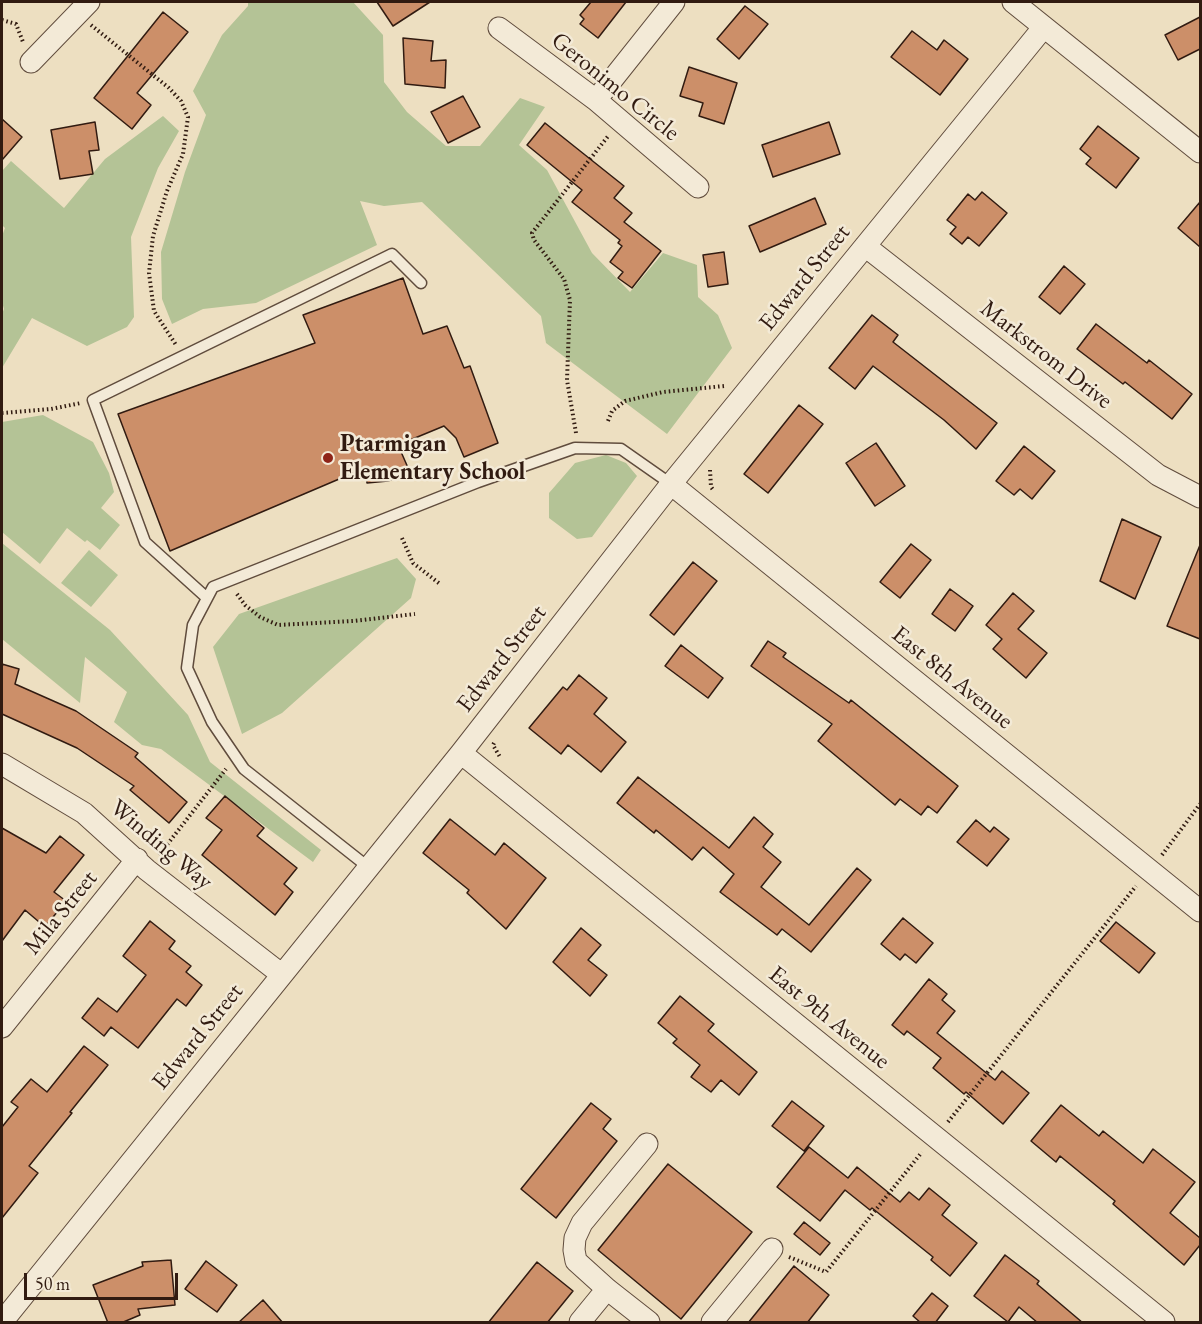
<!DOCTYPE html>
<style>
body{margin:0}
#map{position:relative;width:1202px;height:1324px;overflow:hidden;background:#eddfc1;font-family:"EB Garamond",serif}
canvas{display:block}
.frame{position:absolute;inset:0;border:3px solid #311b11;pointer-events:none}
.scale{position:absolute;left:24px;top:1273px;width:154px;height:27px;box-sizing:border-box;border:3px solid #311b11;border-top:0;padding-left:8px;font-size:18px;line-height:21px;white-space:nowrap;color:#311b11;-webkit-text-stroke:4px #f3ead7;paint-order:stroke}
</style>
<div id="map">
<canvas width="1202" height="1324"></canvas>
<div class="frame"></div>
<div class="scale">50 m</div>
</div>
<script>
const c = document.querySelector('canvas').getContext('2d');
c.lineJoin = 'round';
function fillPath(path, color) {
  c.fillStyle = color;
  c.fill(path, 'evenodd');
}
function shape(rows) {
  const path = new Path2D();
  for (const r of rows) {
    path.moveTo(r[0], r[1]);
    for (let i = 2; i < r.length; i += 2) path.lineTo(r[i], r[i + 1]);
  }
  return path;
}
function trace(path, color, width, dash) {
  c.strokeStyle = color;
  c.lineWidth = width;
  c.lineCap = dash ? 'butt' : 'round';
  c.setLineDash(dash || []);
  c.stroke(path);
}
function label(font, color, halo, rows, align = 'center') {
  c.font = font + ' "EB Garamond",serif';
  c.lineWidth = 5;
  c.setLineDash([]);
  c.textBaseline = 'middle';
  c.strokeStyle = halo;
  c.fillStyle = color;
  for (const [text, x, y, turn = 0] of rows) {
    c.save();
    c.translate(x, y);
    c.rotate((+turn || 0) * Math.PI / 180);
    c.textAlign = isNaN(turn) ? turn : align;
    if (halo) c.strokeText(text, 0, 0);
    c.fillText(text, 0, 0);
    c.restore();
  }
}
fillPath(shape([
 [248,2,353,2,383,35,384,82,407,112,446,146,480,146,520,98,545,107,519,145,547,170,592,253,630,292,663,253,697,265,698,297,718,315,732,348,667,434,546,343,541,316,422,202,384,206,360,201,377,245,256,303,203,309,172,324,162,299,161,252,185,172,206,115,193,91,222,35,248,6],
 [163,116,179,131,158,168,131,237,134,317,127,327,87,346,32,318,2,368,2,314,4,309,2,302,2,236,5,228,2,225,2,171,11,161,64,208,105,159],
 [43,415,93,442,109,473,114,492,101,508,120,525,100,550,87,540,85,542,67,528,40,564,2,532,2,422],
 [606,455,626,463,637,476,592,537,577,539,549,518,549,493,575,463],
 [2,543,110,630,188,715,210,762,321,850,313,862,161,749,142,745,114,722,127,692,85,657,80,703,2,639],
 [89,550,118,575,91,607,61,583],
 [397,558,416,579,411,598,282,713,242,734,213,647,239,614]
]), '#b4c396');
const building = shape([
 [377,2,430,2,393,26,377,2],
 [591,2,626,2,598,38,580,24,584,19,580,15,591,2],
 [745,6,768,24,739,59,717,39,745,6],
 [163,12,188,32,137,93,151,105,132,129,94,98,163,12],
 [1200,17,1200,49,1178,60,1165,35,1200,17],
 [912,31,937,50,944,40,968,59,940,95,891,57,912,31],
 [403,38,433,41,431,61,446,60,445,88,405,84,403,38],
 [689,67,737,83,724,124,699,116,703,103,680,96,689,67],
 [463,96,480,127,448,143,431,112,463,96],
 [2,119,22,137,2,160,2,119],
 [95,122,99,150,89,151,93,174,60,179,51,130,95,122],
 [829,122,840,154,773,177,762,145,829,122],
 [545,123,624,186,614,198,632,213,624,222,661,251,632,288,618,278,623,272,610,262,622,246,618,243,620,240,572,202,582,190,527,145,545,123],
 [1098,126,1139,158,1116,188,1086,164,1091,158,1080,149,1098,126],
 [982,192,1007,213,979,246,968,237,962,244,950,234,956,227,947,220,968,194,975,200,982,192],
 [815,198,826,224,760,252,749,226,815,198],
 [1200,202,1200,247,1178,228,1200,202],
 [724,252,728,284,708,287,703,255,724,252],
 [1064,266,1085,284,1060,314,1039,297,1064,266],
 [403,278,423,334,447,326,464,368,470,366,498,443,464,457,456,438,444,426,398,445,409,470,398,477,388,481,367,483,365,468,170,551,118,414,315,343,303,315,403,278],
 [872,315,898,335,893,342,997,423,976,449,944,420,873,366,855,389,829,368,872,315],
 [1096,324,1147,363,1149,360,1192,394,1172,419,1125,382,1123,384,1077,349,1096,324],
 [799,405,823,424,768,493,744,474,799,405],
 [876,443,905,486,875,506,846,463,876,443],
 [1024,446,1055,471,1032,499,1020,489,1014,495,996,481,1024,446],
 [1122,519,1161,537,1135,599,1100,581,1122,519],
 [911,544,931,560,900,598,880,582,911,544],
 [1200,545,1200,639,1167,626,1200,545],
 [693,562,717,581,674,635,650,615,693,562],
 [950,589,973,606,955,631,932,614,950,589],
 [1013,593,1034,611,1018,629,1047,653,1026,678,993,649,1002,639,986,625,1013,593],
 [768,641,786,653,783,657,849,703,851,700,958,786,937,813,928,806,921,815,900,799,895,805,818,741,832,724,751,666,768,641],
 [681,645,723,678,708,698,665,666,681,645],
 [2,664,19,669,15,684,76,711,138,753,135,757,187,802,169,823,130,790,134,786,77,748,2,714,2,664],
 [579,675,607,698,594,714,626,742,601,772,568,745,561,754,529,728,563,687,567,690,579,675],
 [638,777,729,848,754,817,773,834,763,847,781,862,761,887,809,925,857,868,871,880,811,952,782,929,777,935,720,892,734,874,703,847,692,860,656,830,654,833,617,803,638,777],
 [225,796,264,828,257,836,297,868,284,884,293,892,275,915,202,855,222,830,206,818,225,796],
 [450,819,495,855,504,843,546,878,506,929,467,893,469,890,423,853,450,819],
 [976,820,990,832,994,827,1009,839,987,866,957,842,976,820],
 [2,828,46,853,60,836,84,855,54,892,66,901,45,927,25,910,2,941,2,828],
 [903,918,933,943,916,963,905,954,900,960,881,944,903,918],
 [150,921,175,941,169,949,191,966,186,972,202,985,186,1006,177,999,138,1048,111,1027,104,1036,82,1018,98,998,117,1012,146,975,123,956,150,921],
 [1116,922,1155,953,1139,973,1100,941,1116,922],
 [581,928,601,945,588,960,607,975,590,996,553,962,581,928],
 [929,979,947,994,942,1000,955,1011,937,1033,995,1080,1002,1071,1029,1093,1003,1124,966,1092,964,1094,933,1068,941,1058,907,1031,904,1035,892,1025,929,979],
 [680,996,714,1024,708,1031,757,1072,739,1095,721,1080,711,1092,691,1077,700,1065,673,1043,677,1039,658,1023,680,996],
 [84,1046,108,1065,70,1112,72,1113,29,1166,38,1173,2,1218,2,1127,18,1107,11,1102,31,1079,47,1092,84,1046],
 [792,1101,824,1126,804,1151,772,1126,792,1101],
 [591,1103,611,1119,603,1129,617,1141,556,1218,521,1189,591,1103],
 [1061,1105,1099,1136,1103,1131,1143,1163,1153,1149,1195,1182,1170,1213,1200,1238,1200,1245,1184,1265,1113,1204,1115,1201,1060,1156,1056,1162,1031,1141,1061,1105],
 [809,1147,848,1178,857,1167,900,1202,909,1192,919,1200,929,1188,950,1205,942,1215,977,1243,950,1276,931,1260,933,1257,872,1208,870,1210,845,1190,820,1221,777,1187,809,1147],
 [668,1164,752,1232,681,1319,598,1250,668,1164],
 [804,1222,830,1243,820,1255,794,1234,804,1222],
 [1005,1255,1039,1281,1037,1284,1083,1323,1038,1323,1019,1307,1008,1322,974,1296,1005,1255],
 [171,1260,175,1305,138,1309,140,1315,121,1323,108,1323,93,1285,143,1266,142,1262,171,1260],
 [206,1261,237,1285,217,1312,185,1289,206,1261],
 [537,1262,573,1291,547,1323,488,1323,537,1262],
 [794,1266,829,1295,807,1323,748,1323,794,1266],
 [932,1293,948,1306,935,1323,921,1323,913,1316,932,1293],
 [263,1300,283,1323,238,1323,263,1300]
]);
fillPath(building, '#cc8f69');
trace(building, '#311b11', 1.5);
const lane = shape([
 [207,598,145,542,93,400,392,254,421,283],
 [368,867,244,769,212,722,187,668,193,625,213,587,478,482,575,448,621,449,671,484]
]);
const street = shape([
 [1013,2,1200,152],
 [499,28,596,100,698,187],
 [31,62,89,2],
 [596,100,674,2],
 [865,246,1158,475,1200,497],
 [671,484,1200,911],
 [461,753,1164,1322],
 [2,764,84,813,147,870,281,974],
 [2,1027,137,859],
 [647,1144,582,1223,575,1238,574,1250,576,1261,607,1289,649,1322],
 [2,1322,461,753,671,484,1043,28],
 [580,1322,607,1289],
 [712,1322,772,1249]
]);
trace(lane, '#604c3d', 13);
trace(street, '#604c3d', 23);
trace(shape([
 [2,20,16,24,23,42],
 [91,25,169,88,181,101,188,117,183,154,167,191,153,236,149,273,154,311,176,345],
 [2,413,51,409,81,403],
 [608,421,612,411,625,401,663,392,724,386],
 [576,433,567,380,570,300,564,279,534,240,532,233,609,135],
 [710,470,711,487,714,491],
 [402,538,413,563,440,584],
 [237,594,245,605,260,617,278,625,353,621,415,614],
 [494,743,493,745,500,757],
 [159,855,226,769],
 [1162,855,1200,804],
 [948,1122,1136,886],
 [789,1257,826,1272,922,1152]
]), '#311b11', 4, [1.5, 3]);
trace(lane, '#f3ead7', 10);
trace(street, '#f3ead7', 21);
for (const [x, y, r, color] of [
 [328,458,6,"#8f2418"]
]) {
  const dot = new Path2D();
  dot.arc(x, y, r, 0, 2 * Math.PI);
  c.fillStyle = color;
  c.fill(dot);
  trace(dot, '#f3ead7', 2);
}
label('24px', '#311b11', '#f3ead7', [
 ["Geronimo Circle",615,87,39],
 ["Edward Street",805,278,-51],
 ["Markstrom Drive",1046,355,38],
 ["Edward Street",502,659,-52],
 ["East 8th Avenue",952,678,39],
 ["Winding Way",161,845,40],
 ["Mila Street",61,913,-51],
 ["East 9th Avenue",829,1018,39],
 ["Edward Street",198,1037,-51]
]);
label('bold 24px', '#311b11', '#f3ead7', [
 ["Ptarmigan",340,444],
 ["Elementary School",340,472]
], 'left');
</script>
